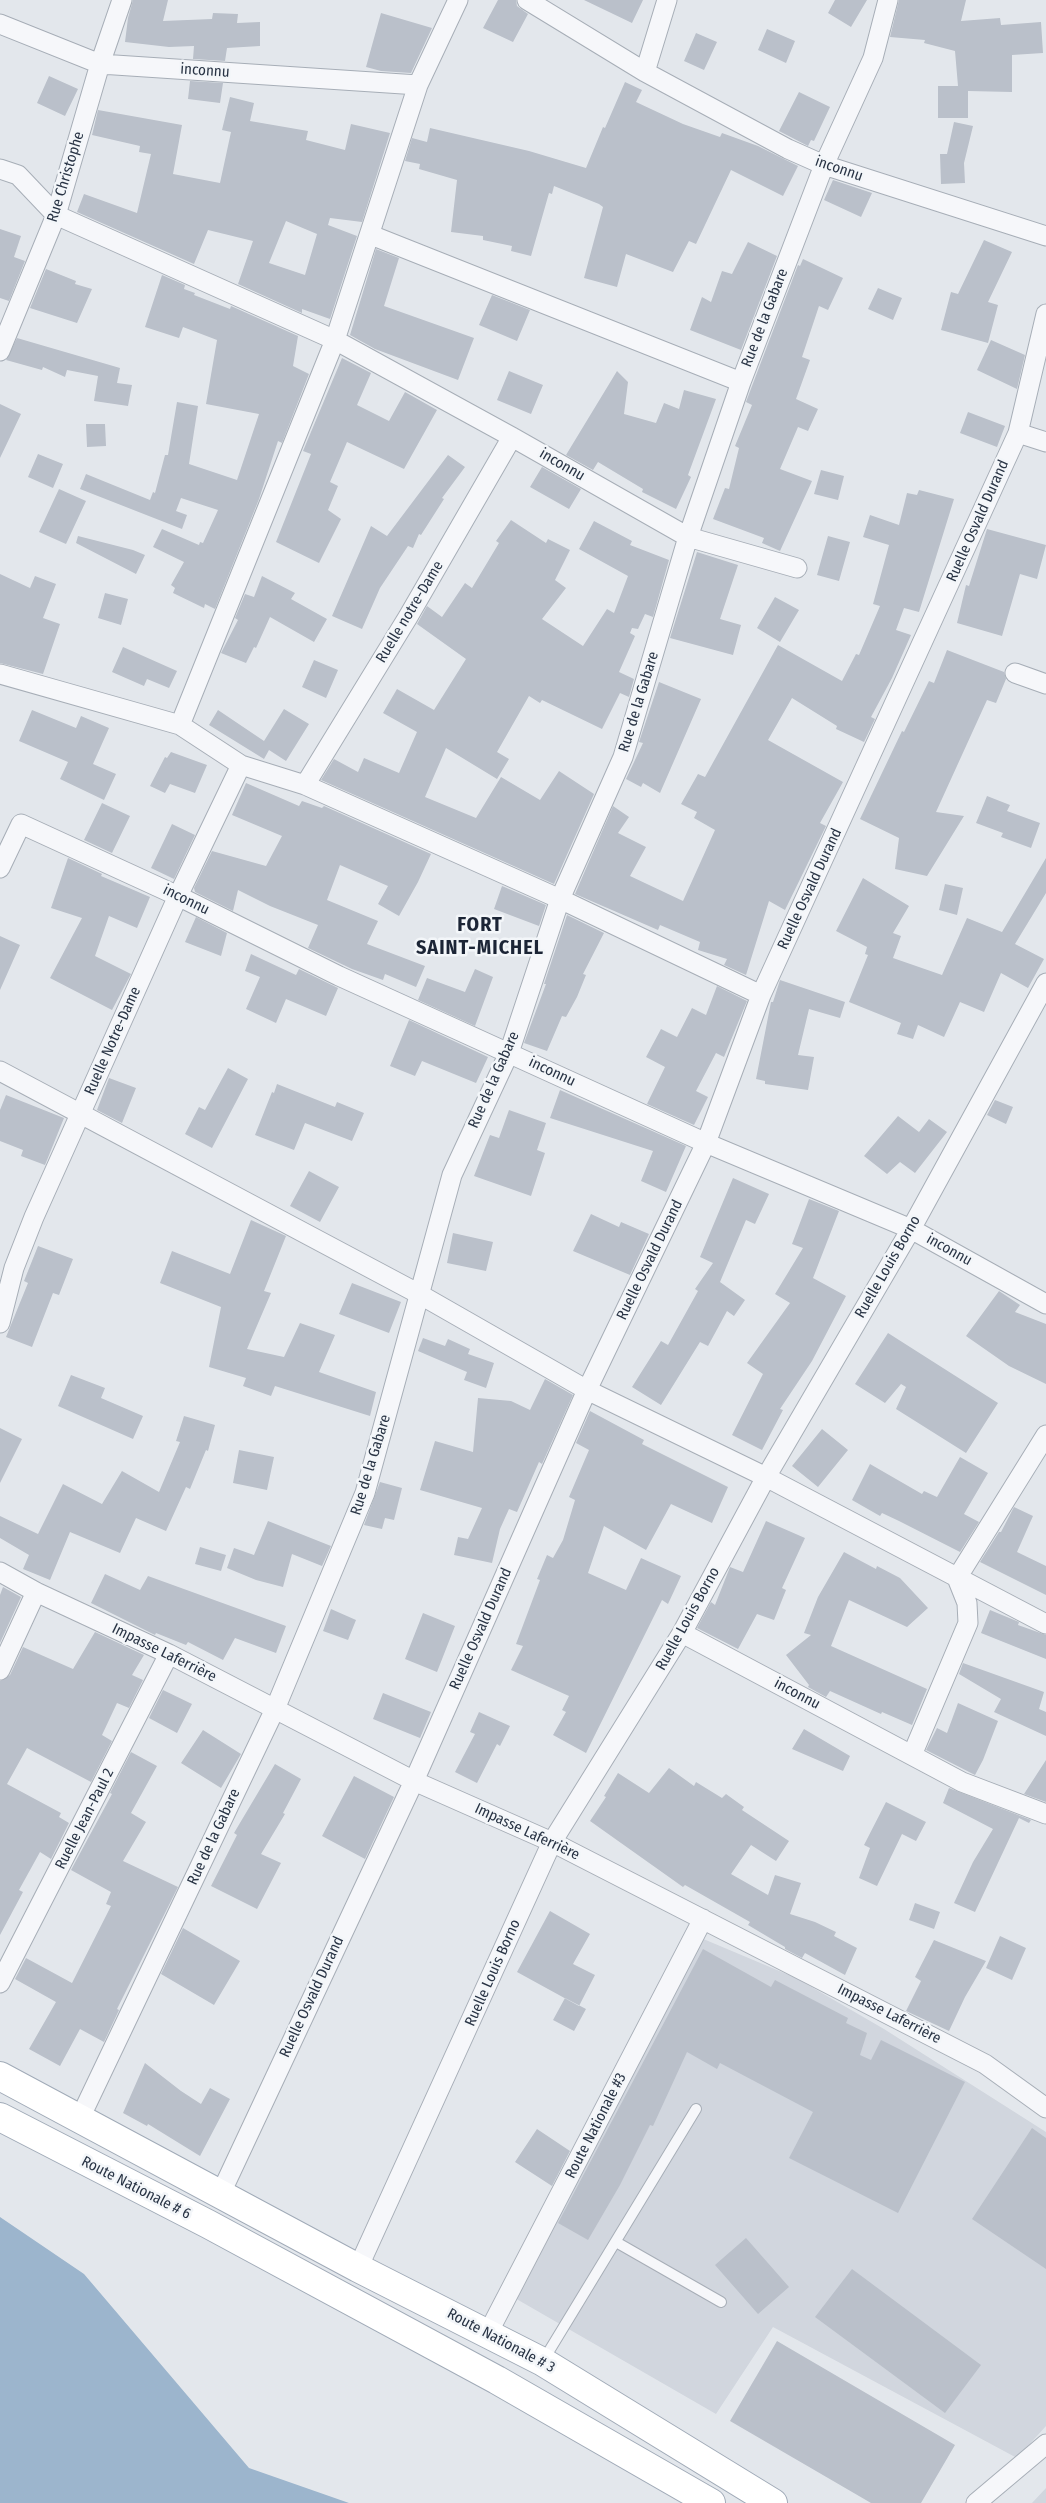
<!DOCTYPE html>
<meta charset="utf-8">
<style>
body{margin:0}
canvas{display:block;background:#e3e7ec}
</style>
<canvas width="1046" height="2503"></canvas>
<script>
const c = document.querySelector('canvas').getContext('2d');
c.lineJoin = 'round';
function fillPath(path, color) {
  c.fillStyle = color;
  c.fill(path, 'evenodd');
}
function shape(rows) {
  const path = new Path2D();
  for (const r of rows) {
    path.moveTo(r[0], r[1]);
    for (let i = 2; i < r.length; i += 2) path.lineTo(r[i], r[i + 1]);
  }
  return path;
}
function trace(path, color, width, dash) {
  c.strokeStyle = color;
  c.lineWidth = width;
  c.lineCap = dash ? 'butt' : 'round';
  c.setLineDash(dash || []);
  c.stroke(path);
}
function label(font, color, halo, rows, align = 'center') {
  c.font = font + ' "Fira Sans Condensed",sans-serif';
  c.lineWidth = 5;
  c.setLineDash([]);
  c.textBaseline = 'middle';
  c.strokeStyle = halo;
  c.fillStyle = color;
  for (const [text, x, y, turn = 0] of rows) {
    c.save();
    c.translate(x, y);
    c.rotate((+turn || 0) * Math.PI / 180);
    c.textAlign = isNaN(turn) ? turn : align;
    if (halo) c.strokeText(text, 0, 0);
    c.fillText(text, 0, 0);
    c.restore();
  }
}
fillPath(shape([
 [701,1938,796,1978,884,2029,1046,2132,1046,2426,1017,2458,773,2327,716,2414,513,2297],
 [1046,2488,1046,2503,1032,2503]
]), '#d1d6de');
fillPath(shape([
 [0,2217,84,2274,249,2468,349,2503,0,2503]
]), '#9cb5cd');
fillPath(shape([
 [133,0,168,0,163,21,212,19,213,13,238,14,237,23,260,22,260,46,227,48,225,61,193,59,194,46,169,47,125,42,128,18],
 [498,0,516,0,517,6,528,14,513,42,483,28],
 [584,0,643,0,632,23],
 [835,0,867,0,851,27,828,13],
 [899,0,966,0,961,21,1000,18,1001,25,1041,22,1043,53,1012,55,1012,92,968,91,968,118,938,118,938,86,958,86,955,51,924,43,925,40,890,37],
 [381,13,432,28,411,73,381,71,366,67],
 [767,29,795,41,786,63,758,50],
 [696,33,717,42,704,70,684,61],
 [49,76,78,89,65,116,37,103],
 [190,81,223,83,220,103,188,99],
 [625,82,642,90,636,102,683,124,720,137,722,133,758,146,798,166,783,196,731,170,696,244,689,241,673,272,626,254,617,287,584,278,603,207,599,204,554,186,552,194,549,193,531,256,511,251,512,246,483,240,483,236,451,232,457,180,419,169,420,164,405,161,412,138,427,142,430,128,529,151,586,168,603,127,605,128],
 [799,92,830,107,814,141,811,140,808,146,779,131],
 [230,97,254,103,250,121,308,131,306,140,345,150,351,124,390,133,362,222,330,218,328,225,357,236,330,319,302,309,302,313,238,284,253,241,208,230,194,264,77,212,84,194,137,213,151,154,139,152,140,146,92,135,98,110,182,125,173,174,220,183,231,132,222,130],
 [286,221,317,234,305,275,269,263],
 [954,122,973,126,964,163,965,183,941,184,940,154,947,154],
 [833,180,872,193,861,217,824,200],
 [0,229,21,236,14,257,25,261,9,301,0,298],
 [984,240,1012,252,988,302,998,305,988,343,941,330,951,292,958,294],
 [748,242,777,256,741,350,690,330,702,297,711,302,722,271,732,274],
 [376,249,399,258,384,306,474,338,458,380,375,349,350,335],
 [803,259,843,278,828,310,819,306,802,357,810,360,796,399,818,409,808,431,798,427,780,469,812,481,780,551,762,543,764,538,713,519,725,488,729,489,739,448,735,446,752,405,746,402,752,386,798,265,800,266],
 [46,269,76,281,75,284,92,289,77,323,30,308],
 [162,275,185,285,184,289,195,293,194,295,230,309,231,306,298,336,293,366,309,374,282,443,278,441,259,499,215,609,205,604,204,608,173,593,175,588,171,585,184,562,153,547,162,529,199,545,200,542,203,543,218,510,181,498,176,511,187,515,182,529,80,489,86,474,150,500,153,492,155,493,165,455,168,455,177,402,198,406,189,464,237,480,259,414,206,404,217,340,183,327,179,338,145,327],
 [878,288,902,298,893,320,868,309],
 [492,295,530,310,517,341,479,325],
 [17,338,120,368,117,383,132,385,128,406,94,401,98,376,67,370,65,377,43,367,42,370,6,360],
 [991,340,1025,355,1017,389,977,370],
 [342,358,371,373,357,405,389,421,405,392,437,410,404,469,347,442,330,482,338,486,328,510,341,519,319,563,276,542,311,454,303,451],
 [509,371,543,385,531,414,497,400],
 [617,371,628,382,624,414,656,423,664,403,679,409,684,390,716,399,688,475,691,477,676,509,642,492,643,489,598,462,593,470,566,455],
 [0,404,21,414,0,458],
 [968,412,1005,426,997,447,960,433],
 [86,424,105,424,106,446,87,447],
 [38,454,63,464,53,488,28,477],
 [448,455,465,467,442,498,444,499,421,535,419,534,413,548,408,546,380,588,362,629,332,616,371,526,387,536],
 [542,467,581,489,569,509,530,487],
 [821,470,844,476,838,500,814,494],
 [59,489,86,501,66,544,39,532],
 [919,490,954,499,919,612,904,608,896,630,911,635,892,678,871,717,875,719,864,742,836,729,837,726,792,698,768,740,843,782,820,823,826,826,785,910,769,901,746,975,724,965,727,959,698,950,700,942,660,925,658,930,575,894,613,806,629,817,618,833,646,847,630,876,683,901,715,830,694,818,697,812,681,804,698,774,705,777,778,645,842,681,856,654,859,655,880,606,873,604,889,545,863,537,870,515,899,525,907,493,917,495],
 [511,520,546,543,548,539,570,550,555,580,566,588,542,619,583,646,607,609,614,613,628,576,579,549,594,521,632,541,630,545,669,560,653,617,645,614,638,629,632,628,630,633,635,636,619,672,634,679,629,697,620,693,602,729,542,700,540,703,529,696,497,752,509,759,497,779,446,748,425,797,476,818,501,777,540,800,559,771,594,794,554,884,321,780,334,759,358,772,364,758,399,773,417,732,383,713,397,689,434,710,466,659,417,624,427,606,442,617,465,583,472,588,499,543,496,541],
 [987,529,1046,545,1037,579,1020,574,1002,636,957,623,966,585,969,586],
 [78,536,133,550,145,555,136,574,76,543],
 [828,536,850,542,839,581,817,575],
 [697,552,738,565,720,619,741,625,733,655,670,638],
 [0,574,30,588,35,576,56,584,43,618,60,624,43,674,0,663],
 [262,576,295,593,291,599,327,619,314,642,270,617,256,648,254,647,246,663,221,653,238,620,235,618,245,594,254,597],
 [105,593,128,599,121,625,98,618],
 [775,597,799,610,780,642,757,628],
 [123,647,177,671,169,688,147,679,144,686,112,672],
 [947,650,1004,672,1006,679,996,703,987,700,936,812,964,816,927,876,895,869,899,838,860,819,902,731,904,732,929,681,934,683],
 [314,660,338,670,326,698,302,687],
 [659,682,701,699,660,793,643,783,641,787,626,779,643,743,639,742],
 [284,709,309,724,286,761,269,750,264,759,209,725,218,710,264,741],
 [32,710,76,728,81,716,109,728,93,764,116,774,104,800,60,779,68,762,19,741],
 [171,752,207,765,195,793,170,784,165,793,150,786,165,757,167,758],
 [246,783,299,806,302,801,322,808,324,806,431,854,418,882,399,916,378,904,388,886,340,865,327,900,378,921,367,944,425,966,416,987,385,974,383,980,352,969,308,948,318,925,270,906,238,890,233,911,195,892,194,888,212,851,266,866,282,836,232,815],
 [987,796,1010,805,1007,811,1040,823,1031,848,1001,837,1003,833,976,823],
 [102,803,130,816,112,853,84,840],
 [172,824,195,835,174,879,151,868],
 [68,858,102,874,101,876,150,897,137,928,109,916,95,956,131,974,112,1010,50,978,82,918,51,908],
 [1046,858,1046,893,1015,944,1044,959,1028,988,1001,973,984,1012,960,1002,944,1037,918,1025,913,1039,897,1034,901,1023,849,1002,868,955,865,954,867,947,836,931,863,878,909,906,893,933,901,936,893,958,942,975,967,918,1002,932],
 [945,884,963,888,957,915,939,910],
 [502,886,546,905,539,926,494,909],
 [567,915,604,933,583,974,586,975,577,997,566,1017,562,1016,547,1051,524,1043,546,984,544,984],
 [196,917,227,933,221,956,185,942],
 [0,936,20,945,0,990],
 [251,954,296,975,299,969,338,988,326,1016,286,999,276,1023,246,1009,260,977,245,971],
 [475,969,493,977,475,1026,418,1000,427,978,465,992],
 [780,980,845,1002,840,1018,809,1009,798,1055,814,1057,808,1090,765,1084,765,1081,756,1079,771,1002,773,1002],
 [717,986,747,1001,724,1057,716,1053,696,1091,708,1097,694,1125,647,1104,665,1067,646,1057,661,1029,677,1037,692,1008,706,1015],
 [409,1020,488,1057,476,1083,422,1061,415,1076,390,1066],
 [228,1068,248,1079,212,1148,185,1134,199,1107,205,1110],
 [109,1078,136,1088,122,1123,97,1110],
 [277,1084,335,1107,337,1102,364,1113,352,1141,305,1123,294,1150,255,1135,272,1092,274,1093],
 [560,1090,686,1146,666,1192,641,1181,653,1151,550,1118],
 [6,1095,64,1118,45,1165,21,1156,23,1150,0,1141,0,1110],
 [995,1100,1013,1107,1006,1124,987,1115],
 [509,1110,546,1123,537,1150,545,1153,531,1196,474,1176,490,1135,499,1138],
 [898,1116,919,1132,929,1119,947,1132,915,1173,900,1162,887,1174,864,1156],
 [309,1171,339,1187,320,1222,290,1206],
 [733,1178,769,1194,755,1224,746,1220,720,1282,745,1300,734,1316,727,1311,708,1346,700,1342,661,1405,632,1387,661,1341,668,1345,698,1291,695,1289,713,1263,700,1257],
 [809,1199,839,1211,813,1278,846,1296,812,1361,780,1409,783,1410,762,1450,732,1435,763,1374,747,1363,790,1303,775,1294,803,1248,792,1244],
 [591,1214,619,1227,621,1222,649,1234,630,1275,573,1251],
 [251,1220,286,1236,264,1291,271,1293,247,1349,284,1357,300,1323,335,1335,319,1372,376,1392,370,1416,275,1386,271,1396,243,1386,246,1378,209,1367,221,1307,160,1283,172,1251,230,1274],
 [453,1233,493,1242,486,1271,447,1263],
 [38,1246,73,1259,59,1295,53,1293,32,1347,6,1337,28,1283,24,1281],
 [352,1283,401,1302,389,1333,339,1314],
 [999,1291,1020,1305,1015,1312,1046,1324,1046,1384,1009,1366,966,1336],
 [888,1333,998,1403,966,1453,896,1409,906,1387,901,1384,885,1403,855,1384],
 [423,1338,445,1346,448,1339,470,1349,468,1354,494,1363,486,1388,464,1380,467,1372,418,1351],
 [71,1375,105,1388,101,1398,143,1416,133,1439,58,1406],
 [545,1379,573,1395,542,1464,539,1462,517,1512,509,1509,500,1529,492,1563,454,1555,458,1537,468,1539,482,1508,420,1490,435,1441,473,1452,478,1398,511,1401,530,1410],
 [590,1411,644,1440,642,1444,728,1487,712,1523,671,1504,646,1550,604,1526,588,1573,626,1590,641,1558,681,1576,668,1604,662,1600,586,1753,553,1735,566,1712,562,1710,569,1696,511,1670,523,1646,516,1644,540,1580,537,1579,547,1555,553,1558,563,1540,575,1500,569,1497,589,1450,576,1443],
 [184,1416,215,1425,208,1451,206,1450,190,1489,186,1487,166,1531,136,1518,120,1553,70,1532,50,1580,23,1569,29,1555,0,1538,0,1516,38,1534,63,1484,102,1504,122,1471,159,1492,180,1442,176,1441],
 [0,1428,22,1439,0,1483],
 [822,1429,848,1450,818,1487,792,1466],
 [239,1450,274,1457,267,1490,233,1483],
 [960,1457,988,1473,964,1514,979,1522,960,1552,899,1521,882,1513,880,1516,852,1500,870,1464,922,1494,924,1491,937,1497],
 [380,1482,402,1488,394,1520,385,1518,382,1529,364,1525],
 [1014,1507,1033,1516,1017,1552,1046,1566,1046,1595,980,1562,999,1532,1001,1532],
 [268,1521,331,1546,322,1566,292,1554,283,1587,256,1580,227,1568,234,1548,254,1555],
 [766,1521,805,1538,782,1588,786,1590,774,1620,757,1614,738,1649,697,1628,711,1602,715,1605,730,1567,743,1572],
 [200,1547,226,1555,221,1571,195,1564],
 [844,1552,876,1569,877,1566,900,1578,928,1608,907,1627,849,1600,831,1646,927,1689,912,1725,882,1712,881,1714,830,1691,826,1697,808,1687,809,1685,786,1655,811,1635,804,1633,818,1597],
 [105,1574,140,1590,148,1576,286,1626,276,1653,235,1638,223,1660,188,1642,186,1645,156,1633,155,1635,91,1603],
 [3,1587,21,1597,0,1643,0,1595],
 [331,1609,356,1620,348,1640,323,1631],
 [990,1610,1019,1622,1018,1625,1046,1635,1046,1659,981,1633],
 [423,1613,455,1626,437,1672,405,1659],
 [95,1632,144,1655,132,1675,143,1680,129,1708,117,1703,102,1735,112,1741,91,1782,27,1748,7,1784,61,1813,59,1817,69,1823,51,1859,40,1852,19,1890,23,1892,0,1935,0,1681,10,1675,23,1647,73,1669],
 [963,1663,1044,1692,1039,1709,1046,1712,1046,1736,994,1712,1001,1699,959,1674],
 [163,1690,192,1704,177,1733,149,1718],
 [383,1693,431,1712,420,1738,373,1719],
 [958,1703,998,1721,983,1760,975,1775,926,1750,937,1728,947,1733],
 [479,1712,510,1726,500,1746,497,1744,477,1783,455,1772,475,1734,470,1732],
 [804,1729,850,1756,843,1771,792,1749],
 [203,1730,241,1754,221,1788,181,1763],
 [131,1752,157,1766,131,1813,146,1822,123,1861,178,1887,117,2009,119,2010,104,2042,80,2029,60,2066,29,2049,56,2002,15,1979,26,1958,72,1983,111,1906,106,1904,111,1892,71,1870,112,1794,110,1793],
 [1046,1760,1046,1802,1024,1794],
 [275,1764,301,1779,283,1813,285,1814,261,1854,281,1863,257,1909,211,1886,237,1835,234,1833],
 [669,1768,694,1786,696,1782,722,1798,726,1794,744,1807,742,1810,789,1841,776,1861,751,1845,731,1874,768,1895,775,1875,801,1883,790,1914,815,1922,836,1932,834,1936,857,1948,845,1975,805,1953,802,1958,785,1949,785,1947,748,1925,750,1922,685,1885,683,1887,590,1821,606,1797,604,1796,618,1773,649,1793],
 [354,1776,394,1797,365,1859,322,1836],
 [949,1788,1031,1820,1029,1823,1019,1818,975,1912,954,1903,973,1862,993,1829,943,1803],
 [886,1802,926,1822,916,1841,902,1834,877,1886,859,1878,870,1848,864,1845],
 [915,1903,940,1912,934,1929,909,1920],
 [550,1911,590,1934,573,1964,595,1975,579,2006,517,1972],
 [183,1928,240,1961,214,2005,161,1974],
 [1000,1936,1026,1948,1012,1980,986,1968],
 [934,1940,986,1961,965,1997,949,2031,906,2011,921,1981,915,1977],
 [703,1949,771,1987,775,1980,848,2018,846,2023,867,2033,860,2055,871,2060,881,2040,965,2082,898,2213,789,2158,813,2112,720,2063,717,2069,687,2052,653,2126,650,2125,620,2185,588,2240,558,2223],
 [565,1998,586,2009,574,2031,553,2020],
 [145,2063,181,2091,201,2104,210,2088,230,2099,200,2156,148,2124,147,2126,123,2113],
 [1032,2128,1046,2138,1046,2269,972,2219],
 [537,2129,570,2151,552,2186,515,2162],
 [746,2238,789,2287,758,2314,715,2265],
 [852,2269,981,2365,945,2413,815,2317],
 [777,2341,955,2445,921,2503,871,2503,730,2421]
]), '#bac0ca');
const service = shape([
 [616,2242,721,2302],
 [543,2361,696,2109]
]);
const minor = shape([
 [527,0,645,72,788,149,824,165,1046,236],
 [0,24,100,64,418,85],
 [645,72,667,0],
 [0,169,18,175,56,215,335,340,512,437,688,537,797,568],
 [371,235,741,382],
 [0,351,56,215,100,64,122,0],
 [1018,433,1046,442],
 [1015,673,1046,684],
 [0,674,180,725,241,765,305,785,560,899,761,995],
 [180,725,335,340,418,85,458,0],
 [305,785,408,617,512,437],
 [0,868,21,824,178,896,339,976,706,1143,911,1229,1046,1304],
 [0,1071,419,1294,587,1390,766,1477,1046,1624],
 [0,1323,14,1268,34,1217,178,896,241,765],
 [0,1572,36,1592,169,1654,414,1781,552,1842,985,2064,1046,2108],
 [682,1633,962,1782,1046,1814],
 [0,1670,36,1592],
 [912,1755,968,1623,967,1603,957,1578,1046,1435],
 [0,1983,169,1654],
 [80,2118,275,1709,365,1493,452,1175,509,1053,560,899,623,757,688,537,741,382,824,165,873,58,888,0],
 [220,2195,414,1781,587,1390,706,1143,761,995,1018,433,1046,314],
 [358,2268,552,1842,682,1633,766,1477,911,1229,1046,983],
 [488,2333,703,1919],
 [976,2503,1046,2444]
]);
const primary = shape([
 [0,2076,358,2268,543,2362,773,2503],
 [0,2117,208,2224,497,2380,711,2503]
]);
trace(service, '#a7aeb7', 12);
trace(minor, '#a7aeb7', 21);
trace(primary, '#a1abb8', 30);
trace(service, '#f6f7fa', 10);
trace(minor, '#f6f7fa', 19);
trace(primary, '#fff', 28);
label('15px', '#293445', '#f3f6f9', [
 ["inconnu",205,71,4],
 ["inconnu",839,169,19],
 ["Rue Christophe",66,177,-73],
 ["Rue de la Gabare",765,318,-69],
 ["inconnu",562,465,30],
 ["Ruelle Osvald Durand",978,521,-66],
 ["Ruelle notre-Dame",410,612,-59],
 ["Rue de la Gabare",639,702,-73],
 ["Ruelle Osvald Durand",810,889,-65],
 ["inconnu",186,900,26],
 ["Ruelle Notre-Dame",113,1041,-66],
 ["inconnu",552,1072,25],
 ["Rue de la Gabare",494,1080,-66],
 ["inconnu",949,1250,29],
 ["Ruelle Osvald Durand",650,1260,-64],
 ["Ruelle Louis Borno",888,1267,-60],
 ["Rue de la Gabare",371,1465,-73],
 ["Ruelle Louis Borno",688,1619,-61],
 ["Ruelle Osvald Durand",481,1629,-66],
 ["Impasse Laferrière",164,1653,26],
 ["inconnu",797,1694,28],
 ["Ruelle Jean-Paul 2",85,1819,-63],
 ["Impasse Laferrière",527,1832,25],
 ["Rue de la Gabare",214,1837,-65],
 ["Ruelle Louis Borno",493,1973,-66],
 ["Ruelle Osvald Durand",312,1997,-65],
 ["Impasse Laferrière",889,2014,27],
 ["Route Nationale #3",596,2126,-63],
 ["Route Nationale # 6",136,2188,27],
 ["Route Nationale # 3",501,2341,28]
]);
c.letterSpacing = '1px';
label('bold 20px', '#1c2536', '#f3f6f9', [
 ["FORT",480,925],
 ["SAINT-MICHEL",480,948]
]);
c.letterSpacing = '0px';
</script>
